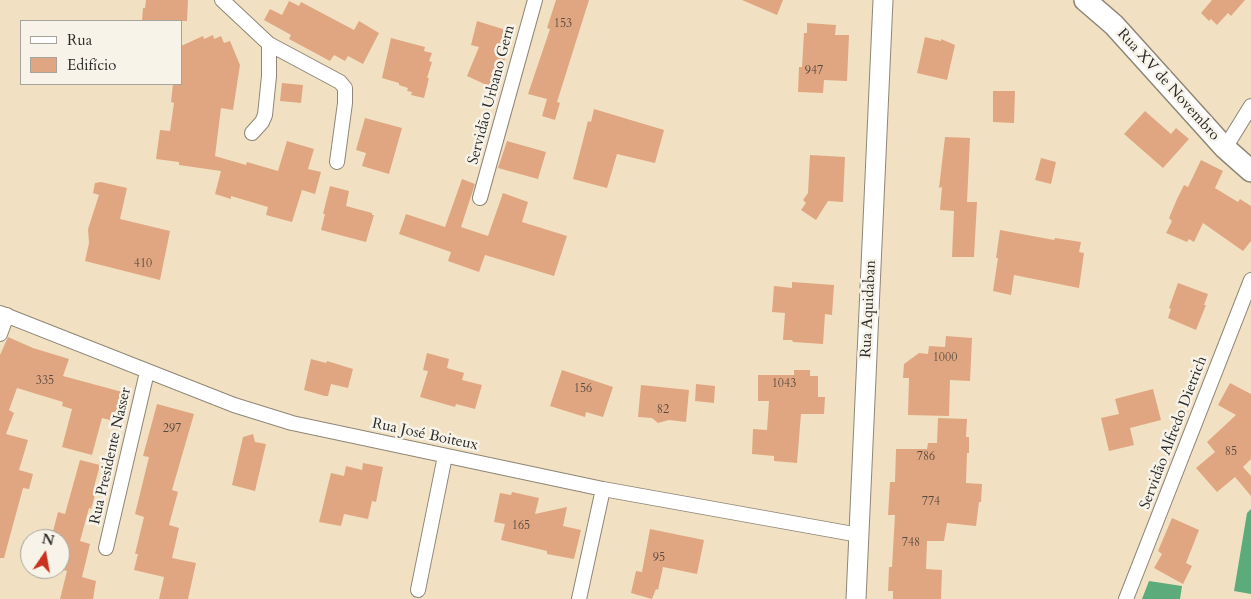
<!DOCTYPE html>
<meta charset="utf-8">
<style>
body{margin:0}
#map{position:relative;width:1251px;height:599px;overflow:hidden;background:#f1e1c2;font-family:Cardo,serif}
canvas{display:block}
.legend{position:absolute;left:20px;top:20px;width:162px;height:65px;box-sizing:border-box;background:#f7f3e8;border:1px solid #a5a39c;margin:0;padding:6px 9px;list-style:none;font-size:15px;color:#2b2b2b}
.legend li{display:flex;align-items:center;gap:10px;height:25px}
.legend b{width:25px;border:1px solid #a5a39c}
.north{position:absolute;left:20px;top:529px;width:50px;height:50px;box-sizing:border-box;background:#f7f3e8;border:1px solid #a5a39c;border-radius:50%;rotate:12deg;font-size:14px;font-weight:700;line-height:20px;text-align:center;color:#2b2b2b}
.north::after{content:'';display:block;margin:auto;width:18px;height:22px;background:#c8321e;clip-path:polygon(50% 0,100% 100%,50% 72%,0 100%)}
</style>
<div id="map">
<canvas width="1251" height="599"></canvas>
<ul class="legend">
<li><b style="height:6px;background:#fff"></b>Rua</li>
<li><b style="height:14px;background:#e0a681"></b>Edifício</li>
</ul>
<div class="north">N</div>
</div>
<script>
const c = document.querySelector('canvas').getContext('2d');
c.lineJoin = 'round';
function fillPath(path, color) {
  c.fillStyle = color;
  c.fill(path, 'evenodd');
}
function shape(rows) {
  const path = new Path2D();
  for (const r of rows) {
    path.moveTo(r[0], r[1]);
    for (let i = 2; i < r.length; i += 2) path.lineTo(r[i], r[i + 1]);
  }
  return path;
}
function trace(path, color, width, dash) {
  c.strokeStyle = color;
  c.lineWidth = width;
  c.lineCap = dash ? 'butt' : 'round';
  c.setLineDash(dash || []);
  c.stroke(path);
}
function label(font, color, halo, rows, align = 'center') {
  c.font = font + ' Cardo,serif';
  c.lineWidth = 5;
  c.setLineDash([]);
  c.textBaseline = 'middle';
  c.strokeStyle = halo;
  c.fillStyle = color;
  for (const [text, x, y, turn = 0] of rows) {
    c.save();
    c.translate(x, y);
    c.rotate((+turn || 0) * Math.PI / 180);
    c.textAlign = isNaN(turn) ? turn : align;
    if (halo) c.strokeText(text, 0, 0);
    c.fillText(text, 0, 0);
    c.restore();
  }
}
fillPath(shape([
 [1251,509,1251,594,1234,591,1247,513],
 [1149,581,1182,586,1180,599,1142,599]
]), '#5bac7a');
fillPath(shape([
 [146,0,188,0,187,21,142,21,143,8,145,8],
 [556,0,589,0,557,102,560,103,555,120,542,116,547,99,528,94,550,29,547,28],
 [742,0,783,0,777,15],
 [1212,0,1245,0,1231,16,1228,13,1217,25,1211,19,1209,21,1201,13],
 [289,1,299,6,301,2,354,30,359,21,379,33,363,64,348,56,345,61,334,55,330,61,289,39,291,35,264,20,270,9,282,15],
 [477,21,506,30,504,40,510,41,507,54,493,88,467,76,479,47,471,45],
 [807,23,836,25,835,35,849,35,847,81,824,80,823,93,798,92,799,67,802,67,804,33,807,33],
 [213,35,214,39,221,36,224,43,230,41,240,65,233,110,221,108,215,156,246,165,247,162,278,171,287,141,314,149,308,169,321,172,315,194,302,190,292,222,266,215,268,207,231,196,231,199,215,194,221,171,179,165,179,162,156,159,160,130,170,131,174,103,171,102,173,84,181,84,181,46,203,36,204,39],
 [925,37,941,41,941,39,955,45,947,80,917,73],
 [391,38,425,47,424,51,432,53,429,61,432,62,427,78,429,78,424,98,411,95,412,92,407,91,408,88,399,85,399,83,382,78],
 [282,83,303,85,301,103,280,101],
 [993,91,1015,91,1014,123,993,122],
 [594,109,664,130,655,163,617,154,607,188,573,179,588,121,591,122],
 [1145,111,1171,134,1176,128,1189,139,1163,168,1124,134],
 [365,118,402,128,389,174,362,166,366,153,356,150],
 [945,137,970,138,967,202,977,202,974,257,952,257,954,211,940,210,942,187,939,188],
 [507,141,546,152,538,179,498,168],
 [810,155,845,157,843,202,828,201,816,220,801,210,806,203,803,200,808,193],
 [1041,158,1056,162,1051,184,1035,180],
 [1201,160,1223,171,1215,188,1238,202,1240,199,1251,206,1251,241,1243,251,1203,223,1194,242,1189,239,1187,242,1166,233,1172,221,1169,218,1177,199,1184,185,1188,187],
 [462,179,475,184,461,227,488,236,503,193,528,202,522,222,567,236,554,276,485,255,479,272,448,261,451,252,399,234,406,214,445,227],
 [101,182,127,188,120,219,170,231,160,280,85,261,89,243,88,229,99,195,93,193,95,183],
 [330,186,349,191,346,206,372,213,372,215,374,215,366,242,321,230,325,214,323,214],
 [1000,230,1054,240,1055,238,1081,242,1079,252,1084,253,1079,288,1014,275,1011,295,993,291,998,258,996,258],
 [792,282,834,285,832,315,825,314,823,344,793,342,792,340,783,340,785,313,772,312,774,286,792,288],
 [1178,283,1208,294,1204,305,1206,305,1196,330,1168,318,1171,309,1169,308],
 [946,336,972,338,970,381,950,380,949,416,908,415,909,378,903,378,904,364,919,353,928,354,929,346,945,347],
 [8,337,33,348,69,359,63,376,126,393,118,422,102,418,92,455,62,447,72,409,62,406,63,402,17,388,9,410,14,413,6,434,28,440,19,470,33,474,29,489,23,488,4,558,0,558,0,355],
 [427,353,449,359,447,368,464,373,462,380,482,385,475,409,456,404,455,407,420,397,428,371,423,370],
 [311,359,326,363,327,361,353,369,348,388,331,384,328,396,325,396,304,390],
 [562,370,613,387,603,417,586,412,585,417,550,406],
 [794,370,810,370,810,376,818,376,818,397,825,397,824,414,801,414,797,463,774,461,774,456,752,454,753,429,767,430,769,401,758,401,758,375,794,375],
 [1230,383,1251,394,1251,459,1243,467,1251,476,1251,496,1235,477,1217,492,1196,468,1215,452,1207,442,1236,415,1218,405],
 [696,384,715,386,714,403,695,401],
 [641,385,689,390,686,422,669,420,658,423,652,418,638,417],
 [1153,389,1161,420,1130,428,1134,445,1109,451,1101,418,1119,414,1115,399],
 [157,404,194,414,172,490,178,492,169,525,179,528,172,558,196,563,188,599,159,599,164,577,134,570,138,554,135,554,144,517,135,514,149,457,143,456],
 [938,418,967,419,966,437,969,437,969,453,967,453,966,483,982,484,981,502,979,502,976,526,947,523,944,541,927,541,926,569,942,570,941,599,893,599,893,591,888,591,889,567,892,567,895,515,888,515,890,482,895,482,896,449,927,449,928,443,937,443],
 [253,434,255,442,266,444,255,491,232,485,243,437],
 [80,460,100,465,94,487,97,488,91,509,89,508,80,541,90,544,82,577,96,581,93,599,60,599,67,571,60,569,60,539,51,539,58,512,65,514],
 [363,463,383,467,376,502,372,501,368,519,344,514,341,526,319,522,331,473,344,476,346,466,362,470],
 [512,492,539,498,535,514,567,507,563,526,581,530,574,559,547,554,547,551,501,540,505,524,494,522,500,493,511,495],
 [1172,518,1199,530,1186,563,1192,566,1183,584,1154,568,1162,554,1158,551],
 [650,529,704,540,697,574,663,567,658,590,656,589,652,599,631,593,636,571,642,572]
]), '#e0a681');
const street = shape([
 [222,0,269,44,340,82,345,88,345,103,337,162],
 [252,133,262,122,265,115,269,76,269,44],
 [1225,148,1251,106],
 [480,198,535,0],
 [0,313,234,405,292,423,603,489,859,535],
 [0,334,7,315],
 [106,548,147,372],
 [418,590,445,456],
 [579,599,603,489],
 [1126,599,1251,280]
]);
const secondary = shape([
 [856,599,883,0]
]);
const primary = shape([
 [1085,0,1114,25,1225,148,1251,171]
]);
trace(street, '#8e8676', 16);
trace(secondary, '#8e8676', 21);
trace(primary, '#8e8676', 24);
trace(street, '#fff', 14);
trace(secondary, '#fff', 19);
trace(primary, '#fff', 21);
label('12px', '#584a40', null, [
 ["153",563,24],
 ["947",814,71],
 ["410",143,264],
 ["1000",945,358],
 ["335",45,381],
 ["1043",784,384],
 ["156",583,389],
 ["82",663,410],
 ["297",172,429],
 ["85",1231,452],
 ["786",926,457],
 ["774",931,502],
 ["165",521,526],
 ["748",911,543],
 ["95",659,558]
]);
label('15px', '#2b2b2b', '#f7f3e8', [
 ["Rua XV de Novembro",1168,85,48],
 ["Servidão Urbano Gern",492,95,-75],
 ["Rua Aquidaban",869,309,-87],
 ["Servidão Alfredo Dietrich",1174,433,-69],
 ["Rua José Boiteux",425,435,12],
 ["Rua Presidente Nasser",111,456,-77]
]);
</script>
